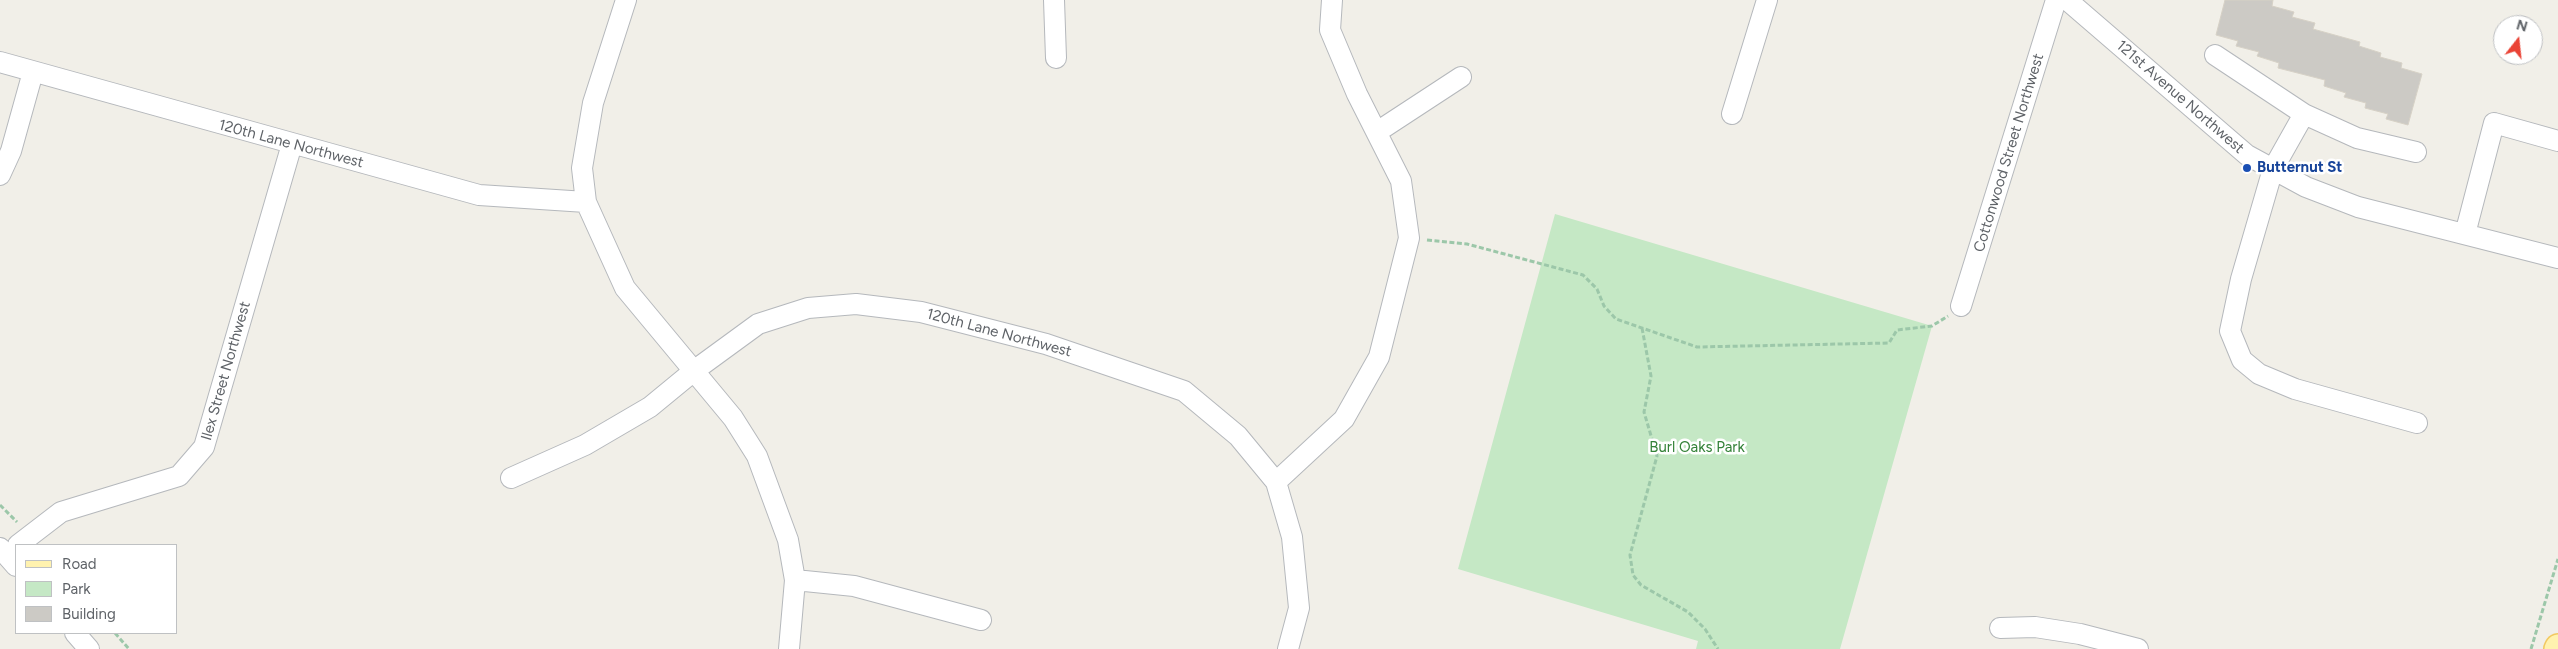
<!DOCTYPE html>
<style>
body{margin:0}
#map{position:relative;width:2558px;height:649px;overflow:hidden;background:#f1efe8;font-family:Figtree,sans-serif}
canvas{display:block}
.legend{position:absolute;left:15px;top:544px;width:162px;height:90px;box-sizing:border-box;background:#fff;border:1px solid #bfc1c3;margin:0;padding:6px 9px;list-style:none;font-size:15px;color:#5f6368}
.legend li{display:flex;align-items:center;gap:10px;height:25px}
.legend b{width:25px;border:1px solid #bfc1c3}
.north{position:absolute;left:2493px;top:15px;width:50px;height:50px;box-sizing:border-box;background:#fff;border:1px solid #bfc1c3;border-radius:50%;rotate:16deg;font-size:14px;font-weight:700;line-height:20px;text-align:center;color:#5f6368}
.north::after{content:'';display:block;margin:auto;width:18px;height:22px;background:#ea4335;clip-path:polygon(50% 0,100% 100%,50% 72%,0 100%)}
</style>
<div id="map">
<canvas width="2558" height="649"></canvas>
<ul class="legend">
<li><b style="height:6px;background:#fff2af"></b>Road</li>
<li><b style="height:14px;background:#c5e8c5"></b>Park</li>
<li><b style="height:14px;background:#cccac5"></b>Building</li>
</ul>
<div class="north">N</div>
</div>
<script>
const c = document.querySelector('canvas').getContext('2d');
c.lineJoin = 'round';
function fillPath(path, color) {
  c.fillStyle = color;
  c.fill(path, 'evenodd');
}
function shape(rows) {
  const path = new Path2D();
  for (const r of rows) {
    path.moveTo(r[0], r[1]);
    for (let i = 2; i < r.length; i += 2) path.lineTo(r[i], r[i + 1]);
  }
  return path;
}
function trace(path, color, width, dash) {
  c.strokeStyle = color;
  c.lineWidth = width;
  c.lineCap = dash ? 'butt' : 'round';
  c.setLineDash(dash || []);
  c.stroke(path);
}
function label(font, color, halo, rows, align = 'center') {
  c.font = font + ' Figtree,sans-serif';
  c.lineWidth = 5;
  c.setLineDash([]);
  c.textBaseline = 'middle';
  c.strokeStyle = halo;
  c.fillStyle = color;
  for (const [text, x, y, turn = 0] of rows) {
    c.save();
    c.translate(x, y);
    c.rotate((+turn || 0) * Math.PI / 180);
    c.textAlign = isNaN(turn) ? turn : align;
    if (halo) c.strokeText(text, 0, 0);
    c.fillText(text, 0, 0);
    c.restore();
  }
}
fillPath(shape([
 [1555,214,1932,326,1840,649,1696,649,1698,641,1458,569]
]), '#c5e8c5');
const building = shape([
 [2225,0,2273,0,2272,6,2294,12,2292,17,2315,23,2313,29,2360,42,2359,46,2381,53,2380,57,2402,63,2401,68,2422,74,2408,125,2386,119,2388,114,2365,108,2366,103,2344,97,2346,93,2324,86,2325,80,2278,68,2279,63,2257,56,2259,52,2236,46,2238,41,2216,35,2225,0]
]);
fillPath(building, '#cccac5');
trace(building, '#d6d1c6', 1);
const minor = shape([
 [626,0,593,103,582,168,586,202,625,288,733,418,757,456,788,540,795,580,789,649],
 [1054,0,1056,58],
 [2067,0,2247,155,2306,187,2358,207,2558,258],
 [2215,55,2304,114,2357,138,2416,152],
 [0,62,479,195,586,202],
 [1732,114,1767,0],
 [2304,114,2273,169,2241,279,2230,331,2242,360,2259,374,2295,389,2417,423],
 [1377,132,1461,77],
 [0,175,11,151,33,72],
 [2465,234,2494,123,2558,141],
 [1961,306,2056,0],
 [511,478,585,445,650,407,695,370,758,324,808,308,856,304,921,312,1046,344,1184,391,1238,436,1276,482,1292,537,1299,608,1288,649],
 [1276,482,1344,419,1379,357,1409,238,1401,181,1357,94,1330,30,1332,0],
 [18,545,61,512,179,476,204,447,292,144],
 [0,548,16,566],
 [795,580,854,586,981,620],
 [2000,628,2035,627,2080,634,2138,649],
 [75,633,89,649]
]);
const major = shape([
 [2557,649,2558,647]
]);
trace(minor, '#b5b8bc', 22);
trace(major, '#f2c960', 28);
trace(shape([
 [1427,240,1467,244,1583,275,1597,289,1604,306,1616,319,1697,347,1889,343,1897,330,1932,326,1948,316],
 [1642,328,1651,376,1644,412,1657,456,1630,555,1633,575,1641,585,1688,612,1705,629,1718,649],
 [0,505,17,522],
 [115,633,129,649],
 [2531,649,2558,559]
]), '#9cc7a9', 3, [5, 2.5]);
trace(minor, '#fff', 20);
trace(major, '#fff2af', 25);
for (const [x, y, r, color] of [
 [2247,168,5,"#1a4fb4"]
]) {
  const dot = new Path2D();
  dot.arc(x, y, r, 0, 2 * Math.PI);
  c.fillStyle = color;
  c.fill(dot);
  trace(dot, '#fff', 2);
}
label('15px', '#5f6368', '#fff', [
 ["121st Avenue Northwest",2180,97,41],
 ["120th Lane Northwest",291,144,15],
 ["Cottonwood Street Northwest",2009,153,-73],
 ["120th Lane Northwest",999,333,15],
 ["Ilex Street Northwest",226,371,-74]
]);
label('bold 15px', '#164399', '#fff', [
 ["Butternut St",2257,168]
], 'left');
label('15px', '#348238', '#fff', [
 ["Burl Oaks Park",1697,448]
]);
</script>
